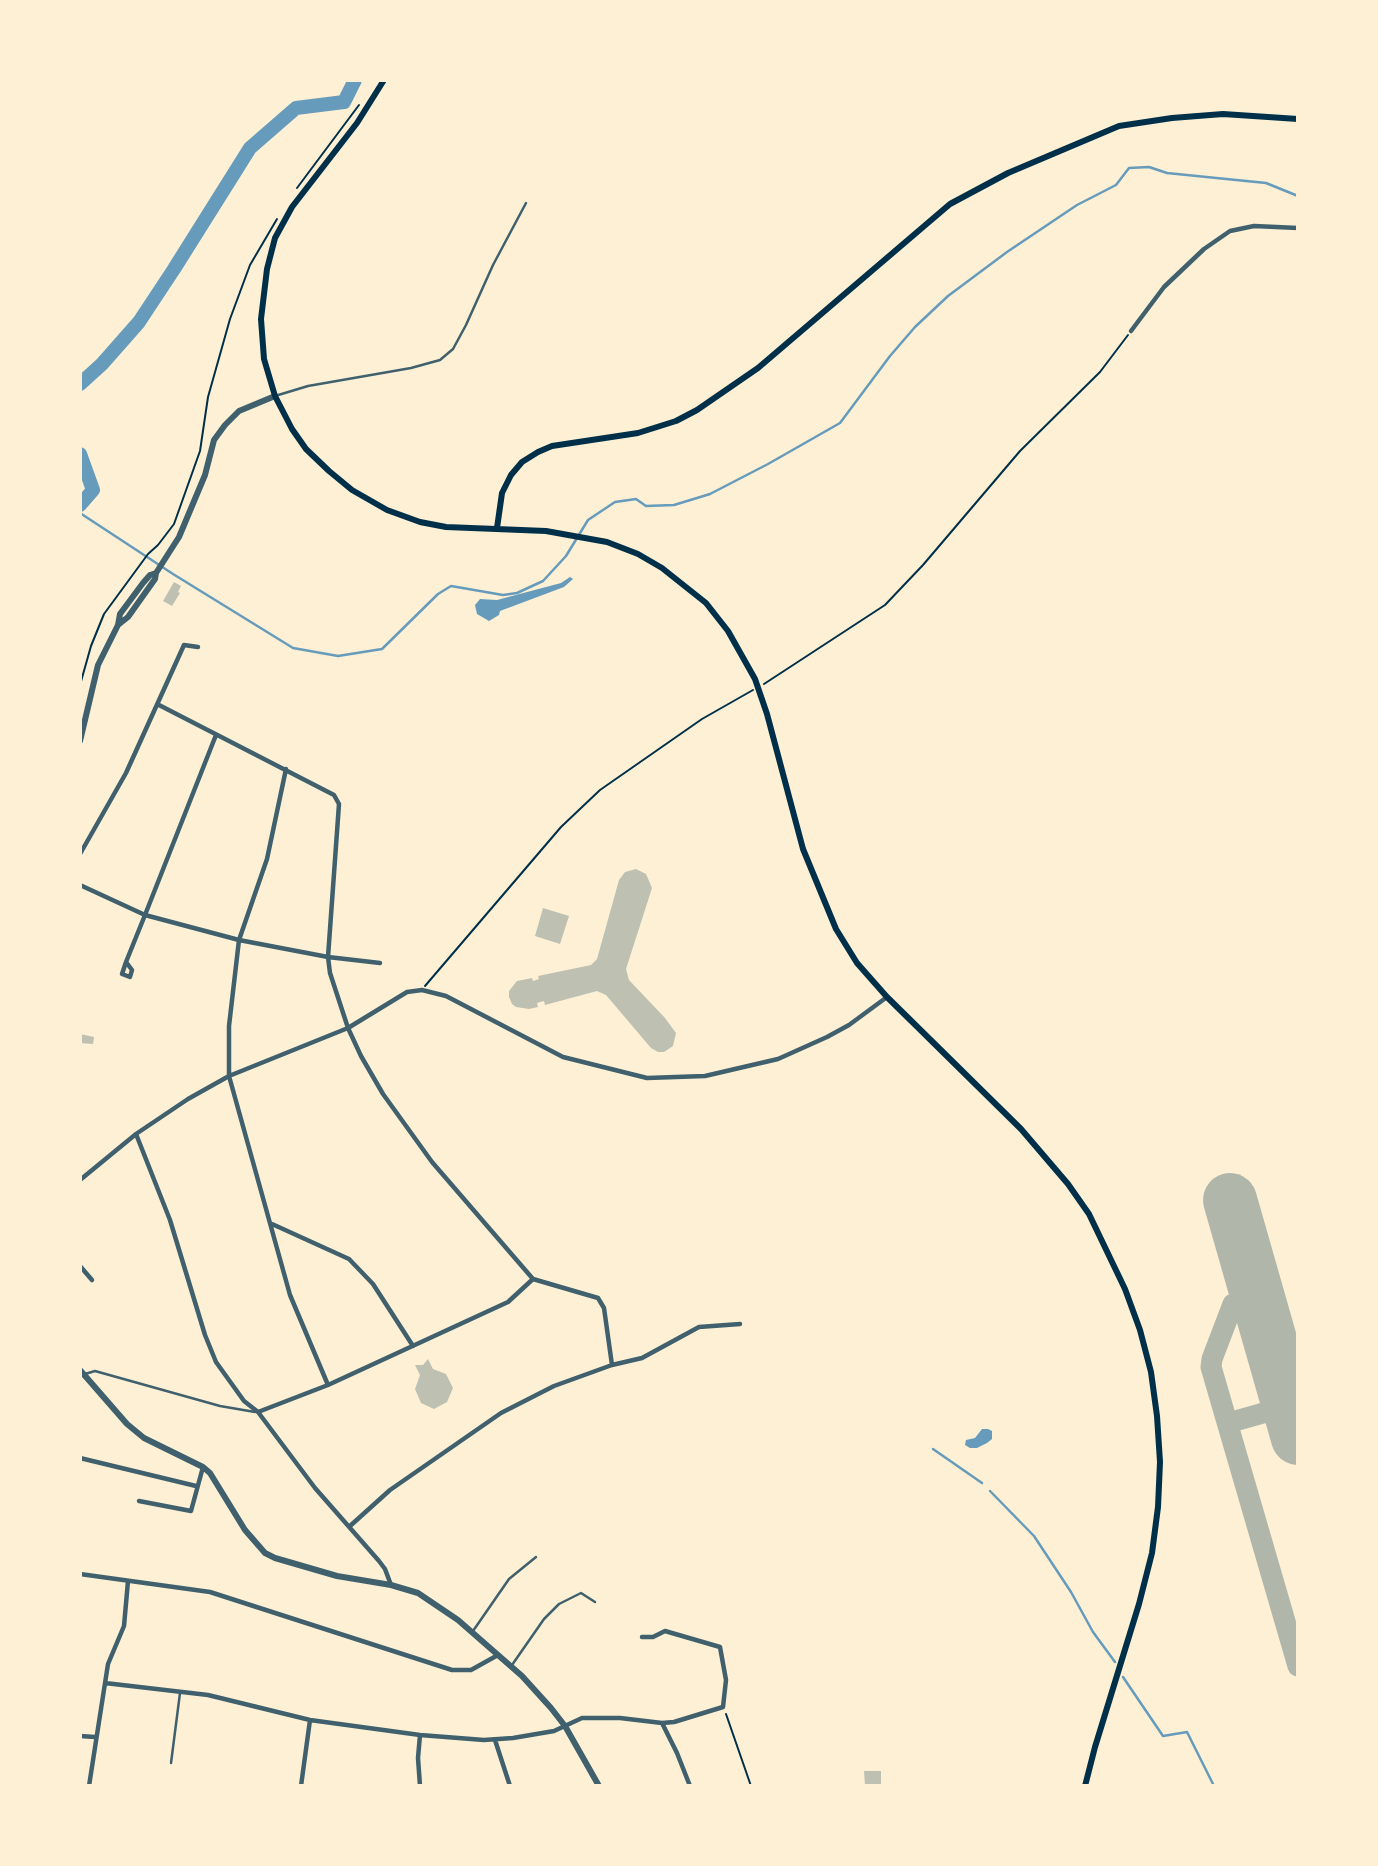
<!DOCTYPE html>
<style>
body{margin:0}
#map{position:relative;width:1378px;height:1866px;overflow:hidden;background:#fdf0d5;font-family:Jost,sans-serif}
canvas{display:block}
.frame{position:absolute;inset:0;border:82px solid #fdf0d5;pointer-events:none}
</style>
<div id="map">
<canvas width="1378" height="1866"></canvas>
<div class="frame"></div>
</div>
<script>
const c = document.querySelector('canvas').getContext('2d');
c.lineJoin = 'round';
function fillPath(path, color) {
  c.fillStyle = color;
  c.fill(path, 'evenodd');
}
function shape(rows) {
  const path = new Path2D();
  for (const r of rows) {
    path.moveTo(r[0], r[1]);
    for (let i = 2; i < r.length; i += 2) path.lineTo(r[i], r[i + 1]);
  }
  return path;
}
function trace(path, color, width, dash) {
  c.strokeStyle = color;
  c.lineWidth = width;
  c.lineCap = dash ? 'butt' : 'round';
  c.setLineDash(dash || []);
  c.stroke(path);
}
fillPath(shape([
 [570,577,573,579,564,587,500,611,499,615,489,621,477,614,475,605,480,599,497,600,561,583],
 [982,1429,988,1429,992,1431,992,1439,987,1443,977,1448,970,1448,965,1445,966,1440,975,1438]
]), '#669bbc');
trace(shape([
 [80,513,173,574,293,648,338,656,382,649,438,594,451,586,503,595,517,593,543,581,566,556,588,520,615,502,636,499,646,506,674,505,710,494,768,464,840,423,890,356,915,327,948,296,1007,252,1077,205,1116,185,1129,168,1149,167,1167,173,1266,183,1298,196],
 [933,1449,982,1483],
 [990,1491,1034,1536,1071,1592,1093,1632,1115,1662],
 [1123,1677,1163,1736,1187,1732,1214,1786]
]), '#669bbc', 2.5);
trace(shape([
 [80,384,102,364,139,322,174,269,250,148,296,108,344,102,355,80],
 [80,454,93,490,80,505]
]), '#669bbc', 14);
trace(shape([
 [1257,1295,1233,1304,1212,1359,1211,1367,1298,1666],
 [1228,1423,1288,1406]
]), '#b1b6ab', 21);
trace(shape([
 [1230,1200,1298,1438]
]), '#b1b6ab', 54);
fillPath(shape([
 [174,582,181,586,178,592,180,593,172,606,163,601],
 [636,869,646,874,652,888,626,969,629,980,665,1018,676,1033,673,1046,664,1052,658,1052,651,1048,606,995,597,991,545,1005,544,1001,537,1003,538,1007,529,1009,516,1007,512,1004,509,997,509,991,517,981,532,978,533,981,539,979,538,976,591,965,597,959,619,880,625,872],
 [543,908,569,916,560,944,535,936],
 [80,1034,94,1037,93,1044,80,1043],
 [428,1359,433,1369,446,1374,453,1388,447,1402,434,1409,421,1403,415,1389,420,1375,415,1365,423,1365],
 [864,1771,881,1771,881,1786,865,1786]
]), '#bec0b2');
trace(shape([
 [297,188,359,105],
 [764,684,885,605,923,565,1020,451,1100,372,1128,335],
 [80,685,91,646,104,614,148,554,158,545,174,524,200,451,208,397,230,319,250,265,277,219],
 [425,986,561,827,600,790,702,719,753,690],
 [726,1714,751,1786]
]), '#003049', 2);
trace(shape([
 [275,396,308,386,411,368,440,360,453,349,466,325,493,265,526,203],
 [85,1374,95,1371,220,1406,255,1412],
 [473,1631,509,1579,536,1557],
 [512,1665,544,1619,559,1604,581,1593,595,1602],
 [171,1763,180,1693]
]), '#3f606c', 2.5);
trace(shape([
 [1131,331,1164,287,1204,249,1230,231,1254,226,1298,228],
 [159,705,334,795,339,804,328,957,330,973,348,1028,361,1056,383,1094,432,1162,533,1279,598,1298,604,1308,612,1365],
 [286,769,267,859,239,940,229,1026,229,1076,290,1295,328,1385],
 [80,854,126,773,184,645,198,647],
 [80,885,145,915,239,940,328,957,380,963],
 [126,962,132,970,130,977,122,974,126,962,145,915,216,735],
 [136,1134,170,1220,205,1335,216,1362,244,1401,258,1412,315,1488,379,1561,385,1569,391,1585],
 [80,1180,136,1134,188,1099,229,1076,348,1028,407,992,422,990,446,996,563,1057,647,1078,705,1076,778,1059,827,1037,849,1025,887,997],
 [272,1224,349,1259,373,1284,413,1346],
 [80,1266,92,1280],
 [258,1412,328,1385,508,1302,533,1279],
 [80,1458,196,1486],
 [139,1501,191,1511,203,1467],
 [350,1526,390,1490,501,1413,554,1386,612,1365,642,1358,699,1327,740,1324],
 [80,1574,210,1592,452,1670,471,1670,498,1655],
 [105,1683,208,1695,310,1720,420,1735,484,1740,513,1738,554,1731,582,1718,620,1718,662,1723,674,1722,723,1707,726,1680,720,1647,665,1631,653,1637,642,1637],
 [662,1723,677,1753,690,1786],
 [420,1735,418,1758,420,1786],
 [80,1736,95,1737],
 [495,1740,510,1786],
 [89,1786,108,1664,124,1626,128,1581],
 [301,1786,310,1720]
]), '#3f606c', 4.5);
trace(shape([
 [118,625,128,617,155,579,156,573,179,537,205,475,214,440,225,425,239,411,275,396],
 [80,741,98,665,118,625,120,614,143,583,150,575,156,573],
 [80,1370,127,1424,144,1438,203,1467,210,1473,245,1530,265,1553,275,1558,337,1576,391,1585,418,1593,458,1620,522,1676,551,1708,565,1726,599,1786]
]), '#3f606c', 6);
trace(shape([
 [384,80,357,123,292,207,275,238,267,269,261,319,264,359,275,396,292,429,306,449,329,471,352,490,387,510,420,522,446,527,546,531,607,542,638,554,662,568,706,603,728,631,755,679,767,714,803,849,836,929,857,963,887,997,1021,1129,1068,1184,1089,1214,1125,1289,1140,1330,1151,1372,1157,1416,1160,1462,1158,1507,1152,1553,1139,1604,1095,1747,1085,1786],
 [497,528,502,493,511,475,522,462,538,452,552,446,638,433,676,421,697,410,758,368,950,204,1008,173,1119,126,1172,118,1223,114,1298,119]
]), '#003049', 6);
</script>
